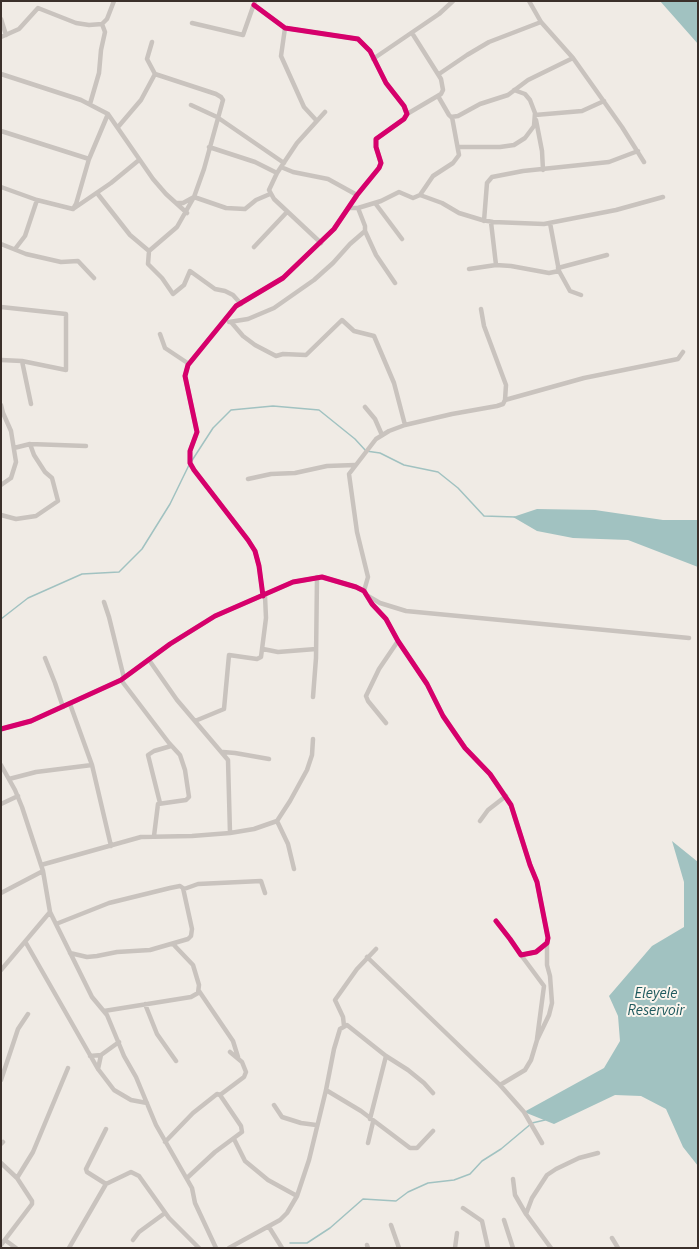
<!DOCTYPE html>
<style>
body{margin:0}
#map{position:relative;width:699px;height:1249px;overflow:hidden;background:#f0ebe5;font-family:"Source Sans 3",sans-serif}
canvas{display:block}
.frame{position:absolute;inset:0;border:2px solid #3b302b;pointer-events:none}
</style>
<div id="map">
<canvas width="699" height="1249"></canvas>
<div class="frame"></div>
</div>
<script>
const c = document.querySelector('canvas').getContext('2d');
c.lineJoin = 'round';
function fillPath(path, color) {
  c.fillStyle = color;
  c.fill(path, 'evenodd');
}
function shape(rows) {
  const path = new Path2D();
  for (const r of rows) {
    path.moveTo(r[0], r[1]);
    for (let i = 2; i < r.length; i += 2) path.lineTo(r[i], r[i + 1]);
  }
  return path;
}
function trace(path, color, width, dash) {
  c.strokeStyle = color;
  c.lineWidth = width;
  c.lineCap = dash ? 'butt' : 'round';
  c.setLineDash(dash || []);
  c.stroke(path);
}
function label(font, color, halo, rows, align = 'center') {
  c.font = font + ' "Source Sans 3",sans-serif';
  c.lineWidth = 4;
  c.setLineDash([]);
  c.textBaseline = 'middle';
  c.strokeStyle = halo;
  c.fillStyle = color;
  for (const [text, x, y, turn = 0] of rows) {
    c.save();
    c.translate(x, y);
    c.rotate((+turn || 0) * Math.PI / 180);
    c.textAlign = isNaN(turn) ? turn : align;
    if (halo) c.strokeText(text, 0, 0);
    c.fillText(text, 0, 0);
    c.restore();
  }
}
fillPath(shape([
 [660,1,698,1,698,44],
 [537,509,595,510,663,520,698,520,698,567,628,540,573,538,537,531,513,517],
 [672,841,698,862,698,1166,683,1147,666,1109,641,1096,615,1095,554,1124,524,1112,604,1068,620,1041,618,1016,609,996,652,946,684,927,684,882]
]), '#a1c2c1');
trace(shape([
 [191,462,213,428,231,410,273,406,319,410,355,439,366,451,380,453,404,465,438,472,458,488,484,516,515,517],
 [1,619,28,598,82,574,119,572,142,549,170,504,189,465],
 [290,1243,307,1243,330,1228,363,1199,396,1201,408,1192,428,1183,454,1180,470,1174,482,1161,501,1149,532,1123,545,1120]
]), '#a1c2c1', 1.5);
trace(shape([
 [529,1,541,22,573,58,622,127,644,162],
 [254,5,285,28,358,39,370,51,386,83,404,106,407,114,404,119,376,139,376,147,381,163,379,168,357,195,334,229,283,278,236,306,188,365,185,376,197,432,190,451,190,463,194,470,248,540,255,551,259,566,263,596],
 [1,19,6,35],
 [192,23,243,35,255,1],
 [285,28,281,56,304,107,316,120],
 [1,37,19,29,38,8,76,23,89,25,102,24,107,19,114,1],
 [373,59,439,14,453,1],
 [1,74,81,100,108,114,153,179,166,194,187,213],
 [155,74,216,94,221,97,223,100,204,169,194,197,177,227,149,251,148,264,162,278,173,294,184,285,190,271,215,289,225,291,233,295,241,304],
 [439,74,467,55,489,42,541,22],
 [438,96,449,115,451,117,458,116,480,104,508,95,528,80,573,58],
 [90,104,99,73,101,50,105,32,102,24],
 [191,105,217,117,284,163],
 [407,114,441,94,443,90,441,79,412,33],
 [535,115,582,111,604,101],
 [536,120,542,151,543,170],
 [118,127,141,100,155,74,147,59,152,42],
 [1,131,89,159],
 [209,147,255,162,277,173],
 [458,147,500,147,514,145,525,138,534,126,535,113,530,100,525,94,514,90],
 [281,167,293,172,328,179,357,195],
 [1,187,37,200,73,209,111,183,139,160],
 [97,193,130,235,149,251],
 [420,195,433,176,453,163,459,155,452,117],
 [176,203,183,203,194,197,226,208,245,209,256,200,270,194],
 [375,203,402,239],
 [348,208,358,208,381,201,399,192,413,198,420,195,442,203,459,213,482,220,493,222,544,224,616,210,663,197],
 [73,209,76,204,89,159,108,114],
 [484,221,487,183,492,177,523,171,609,162,638,151],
 [491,222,496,265],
 [550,223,559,271,570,291,581,295],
 [365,231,376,255,395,283],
 [321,243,274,199,269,190,277,173,297,143,325,112],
 [1,244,26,254,61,262,78,261,94,278],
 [254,247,287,212],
 [15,249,25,236,37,200],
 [558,268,607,255],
 [469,269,496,265,511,266,549,273,559,271],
 [1,307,66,314,66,370,22,361],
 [229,322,248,319,274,308,314,280,333,263,350,244,365,231,365,226,358,208],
 [231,322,243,336,255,345,276,356,283,354,306,355,342,320,354,331,374,336,394,383,405,425],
 [160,334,165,348,189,364],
 [1,360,22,361,31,404],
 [505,400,584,378,678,359,683,352],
 [1,405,3,413],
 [365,407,375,419,382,435],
 [1,413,3,413,11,431,16,462,11,478,1,485],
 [14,448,30,444],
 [248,479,271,474,295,473,327,466,355,465],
 [1,515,16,519,36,516,58,501,52,478,45,472,34,455,30,444,86,446],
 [364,591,368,577,357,532,349,474,376,439,389,431,405,425,452,414,497,406,503,404,505,400,506,385,484,326,481,309],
 [368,596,380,603,406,611,689,638],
 [104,602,109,617,124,678],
 [263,649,278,652,316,649],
 [45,658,55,683,63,707],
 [149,660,177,700,228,760,230,833],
 [121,680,169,743,180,755,185,770,189,797,186,800,158,804,154,836],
 [313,697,316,658,317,577],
 [70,704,92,765,111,846],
 [195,721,224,709,229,655,257,659,261,657,266,618,265,596],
 [386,723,368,701,366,696,379,669,398,641],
 [1,729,31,721,121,680,170,644,215,616,293,582,322,577,356,587,364,591,372,604,386,619,398,641,427,684,443,716,465,748,490,774,511,805,530,865,537,882,548,938,547,943,536,952,521,955,510,939,496,921],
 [223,752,235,753,269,759],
 [1,765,15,790,22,807,43,871,50,912,92,997,107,1015,124,1056,136,1077,156,1125,192,1188,195,1203,216,1248],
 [9,779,36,772,92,765],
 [160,803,148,755,154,751,171,746],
 [1,804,18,796],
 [277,821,288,844,294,869],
 [480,821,488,810,506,796],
 [41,865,141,837,192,836,230,833,254,829,277,821,290,801,307,770,312,755,313,739],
 [184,889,198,884,261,881,265,893],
 [1,893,43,871],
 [56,924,109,903,170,888,180,886,183,888,192,929,191,936,188,939,150,950,117,952,97,956,87,957,70,953],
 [26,943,98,1069,114,1090,131,1100,147,1103],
 [521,955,544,986,537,1039],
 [367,957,500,1085,524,1112,542,1143],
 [1,970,50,912],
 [199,991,233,1041,238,1057],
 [145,1004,157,1034,176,1061],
 [104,1011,191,997,198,993,199,985,193,965,173,944],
 [344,1026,343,1017,335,1000,357,969,376,949],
 [90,1056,101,1055,119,1042],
 [98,1069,101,1055],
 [1,1080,18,1029,28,1014],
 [500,1085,525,1070,531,1060,537,1040,549,1015,552,1003,550,976,547,965,547,943],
 [326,1090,361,1111,410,1148,417,1148,433,1131],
 [274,1105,282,1117,301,1123,316,1125],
 [370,1119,386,1056],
 [106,1129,86,1169,87,1172,106,1184],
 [234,1139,245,1161,268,1180,297,1196],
 [165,1142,193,1113,217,1094,220,1095,244,1077,246,1072,242,1062,230,1052],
 [368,1143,373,1122],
 [1,1144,3,1142],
 [1,1163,17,1178,32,1201,32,1204,1,1245],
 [17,1178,33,1152,68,1068],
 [187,1178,215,1152,242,1132,241,1126,220,1095],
 [513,1179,515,1195,526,1214],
 [463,1208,482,1221,488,1248],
 [504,1220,513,1248],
 [391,1225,399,1248],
 [269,1227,282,1248],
 [612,1238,618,1248],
 [5,1240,16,1248],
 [133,1240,139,1232,165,1213],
 [367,1245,368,1248],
 [69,1248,106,1184,131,1172,139,1176,169,1218,199,1248],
 [229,1248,280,1220,287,1213,297,1196,309,1160,326,1090,334,1049,340,1029,347,1025,386,1056,408,1070,424,1083,433,1093],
 [455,1248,457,1233],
 [551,1248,526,1214,532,1198,547,1175,556,1169,579,1158,598,1153]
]), '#c9c3be', 4.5);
trace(shape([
 [254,5,285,28,358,39,370,51,386,83,404,106,407,114,404,119,376,139,376,147,381,163,379,168,357,195,334,229,283,278,236,306,188,365,185,376,197,432,190,451,190,463,194,470,248,540,255,551,259,566,263,596],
 [1,729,31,721,121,680,170,644,215,616,293,582,322,577,356,587,364,591,372,604,386,619,398,641,427,684,443,716,465,748,490,774,511,805,530,865,537,882,548,938,547,943,536,952,521,955,510,939,496,921]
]), '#d6006c', 5);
label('italic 15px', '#1f5a5e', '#fbf5ee', [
 ["Eleyele",656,995],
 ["Reservoir",656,1012]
]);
</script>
